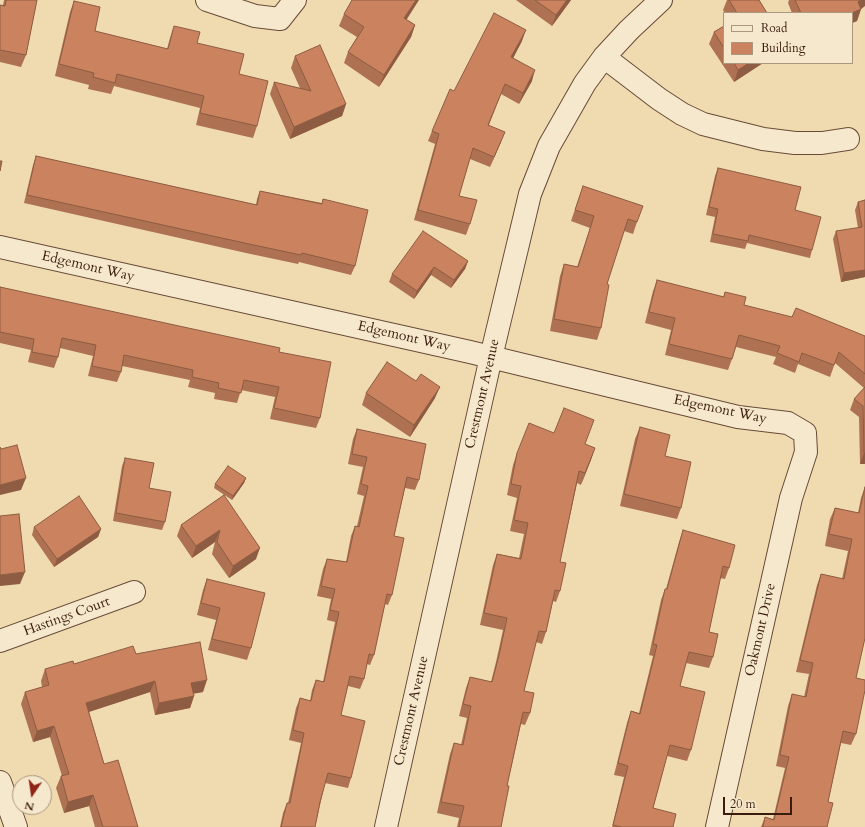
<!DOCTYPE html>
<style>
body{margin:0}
#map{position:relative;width:865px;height:827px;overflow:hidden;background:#f0dbb1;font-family:Cardo,serif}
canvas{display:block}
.legend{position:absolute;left:723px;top:12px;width:130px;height:52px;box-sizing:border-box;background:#f5e8cc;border:1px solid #ab9680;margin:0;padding:5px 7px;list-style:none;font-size:12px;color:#3b1b0e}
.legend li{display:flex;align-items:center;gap:8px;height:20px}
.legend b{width:20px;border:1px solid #ab9680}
.north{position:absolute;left:12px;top:775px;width:40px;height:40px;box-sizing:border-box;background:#f5e8cc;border:1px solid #ab9680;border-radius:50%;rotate:193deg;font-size:11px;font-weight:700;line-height:16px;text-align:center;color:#3b1b0e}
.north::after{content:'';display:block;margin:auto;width:14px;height:18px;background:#8f2418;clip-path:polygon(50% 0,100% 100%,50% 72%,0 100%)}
.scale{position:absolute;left:723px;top:797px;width:69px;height:18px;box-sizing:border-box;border:2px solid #3b1b0e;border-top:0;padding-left:5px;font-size:12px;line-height:14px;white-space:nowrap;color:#3b1b0e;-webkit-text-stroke:3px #f5e8cc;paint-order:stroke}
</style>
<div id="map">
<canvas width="865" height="827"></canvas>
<ul class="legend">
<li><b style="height:5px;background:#f5e8cc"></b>Road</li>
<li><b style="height:11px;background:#ca835e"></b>Building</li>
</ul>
<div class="north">N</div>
<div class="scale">20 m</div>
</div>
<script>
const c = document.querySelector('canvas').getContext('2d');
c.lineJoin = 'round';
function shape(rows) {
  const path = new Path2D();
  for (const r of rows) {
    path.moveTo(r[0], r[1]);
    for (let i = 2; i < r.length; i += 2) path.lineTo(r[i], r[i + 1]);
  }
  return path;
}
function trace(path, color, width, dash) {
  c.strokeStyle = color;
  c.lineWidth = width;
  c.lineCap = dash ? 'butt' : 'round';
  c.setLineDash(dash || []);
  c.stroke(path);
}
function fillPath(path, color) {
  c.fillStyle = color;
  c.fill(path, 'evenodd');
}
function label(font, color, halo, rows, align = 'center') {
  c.font = font + ' Cardo,serif';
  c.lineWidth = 3;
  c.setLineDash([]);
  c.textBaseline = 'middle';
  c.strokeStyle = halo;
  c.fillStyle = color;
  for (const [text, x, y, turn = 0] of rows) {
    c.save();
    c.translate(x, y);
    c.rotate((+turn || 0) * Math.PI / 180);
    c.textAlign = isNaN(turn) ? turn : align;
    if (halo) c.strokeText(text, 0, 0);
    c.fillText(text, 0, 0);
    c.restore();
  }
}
const minor = shape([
 [207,0,255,16,280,19,295,0],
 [604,57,659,99,682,114,703,124,763,139,795,143,822,143,848,139],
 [0,247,470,352,738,417,788,423,805,433,806,452,791,498,717,827],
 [0,641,134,592],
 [0,782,16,827],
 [386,827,491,357,530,194,549,146,585,83,604,57,629,30,661,0]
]);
trace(minor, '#684b37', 24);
trace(minor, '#f5e8cc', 22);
fillPath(shape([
 [4,0,37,0,26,55,21,67,0,62,0,5,3,5],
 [516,0,571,0,552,26],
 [727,0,759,0,767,13,725,13,723,10],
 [789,0,865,0,861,9,857,21,852,23,852,13,792,13,788,3],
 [74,1,95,31,167,49,170,38,174,26,239,74,257,126,253,138,196,125,200,108,114,86,111,94,88,89,89,85,55,76,70,12],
 [344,14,407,20,415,25,411,37,379,87,344,63,348,52,357,37,339,26],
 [724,26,724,63,763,63,734,82,709,44,714,32],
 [522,41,513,58,532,81,519,104,501,94,489,125,501,142,490,167,470,159,459,196,470,224,466,235,414,220,435,144,428,141,432,131,454,91],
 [295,56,346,104,342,116,290,139,270,94,274,82,300,88,291,68],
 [36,156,256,205,257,199,260,191,322,203,323,199,355,266,351,275,299,262,298,264,246,253,24,203,33,165],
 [718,168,795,210,812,250,810,258,747,243,745,249,710,242,715,217,706,215,715,176],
 [583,186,637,222,633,234,624,231,607,284,601,328,597,340,550,331,560,276,564,264,577,267,590,228,571,221],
 [865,200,865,277,841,282,833,239,836,231,858,228,855,210,858,202],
 [468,261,465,269,451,288,431,275,414,299,389,282,392,274],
 [657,280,723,297,725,292,744,305,865,336,865,464,860,464,859,417,850,410,854,399,864,388,835,363,830,377,798,364,795,373,773,364,776,357,736,347,732,359,728,370,665,355,671,330,645,323,653,291],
 [0,287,279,352,320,418,316,428,270,419,275,397,241,390,237,403,214,399,215,393,188,387,190,380,122,366,121,372,117,382,88,376,93,356,60,348,58,357,54,368,28,362,31,350,0,343],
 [416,381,435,398,410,437,362,405,366,393],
 [640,427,665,456,681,508,677,519,620,506,635,439],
 [357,429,419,480,415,490,405,488,394,536,392,595,388,605,385,604,374,655,370,665,367,664,364,679,360,689,348,686,341,715,351,778,348,788,325,783,315,827,280,827,283,813,287,803,288,803,301,743,289,740,296,708,300,698,310,701,312,690,316,680,323,682,335,622,327,620,331,599,317,596,323,569,327,559,346,562,351,536,355,526,357,526,364,496,357,494,363,467,348,464,353,439],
 [554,433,595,448,581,485,577,483,560,562,560,591,556,602,553,601,546,632,542,644,536,642,524,691,530,713,525,725,521,724,507,786,501,827,457,827,459,818,437,813,450,754,454,743,461,745,467,718,459,716,466,688,470,677,491,682,496,662,503,630,480,625,493,565,497,554,519,558,524,534,510,531,517,498,507,495,513,465,517,453],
 [125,458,149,488,165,522,162,530,113,521,122,466],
 [246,478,244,483,232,500,214,488,215,484],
 [865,487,856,678,856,734,851,745,841,743,828,802,827,827,761,827,765,817,773,819,785,768,776,766,788,706,792,694,804,697,809,674,796,672,817,585,821,574,842,579,848,551,825,546,830,519,835,508,858,513,861,498],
 [224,495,256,559,229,578,212,554,215,542,192,558,177,536,181,525],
 [34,527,101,529,98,537,54,567,32,535],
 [683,530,729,568,725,579,720,578,709,632,713,657,709,668,686,663,680,686,691,750,687,761,667,756,653,808,673,827,612,827,624,777,614,775,627,723,631,711,639,713,653,656,649,655,661,600,665,589,666,589,679,542],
 [207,579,251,648,247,660,208,650,216,620,197,615,203,590],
 [136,654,203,692,193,693,194,696,190,708,155,715,150,692,89,712,104,764,138,827,95,827,89,806,64,813,56,788,61,776,62,776,50,737,33,742,21,704,25,692,42,687,41,681,45,669]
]), '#ae7151');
fillPath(shape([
 [416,0,419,0,400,30,404,18],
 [567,0,571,0,552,26,556,15],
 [861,0,865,0,865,6,860,10,861,9,857,21,852,23,852,13,858,2],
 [415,25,411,37,379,87,384,75],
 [526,30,522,41,508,68,511,57],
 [749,63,763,63,734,82,738,70],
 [535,70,532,81,519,104,523,93],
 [346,104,342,116,290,139,294,127],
 [505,132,501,142,490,167,494,157],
 [468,261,465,269,451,288,454,280],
 [434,267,431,275,414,299,417,291],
 [865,270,865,277,841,282,844,273],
 [440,387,435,398,410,437,414,425],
 [595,448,591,460,581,485,585,473],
 [864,453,865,453,865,464,860,464],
 [26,478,21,490,0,495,0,485],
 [246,478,244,483,232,500,233,496],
 [101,529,98,537,54,567,57,559],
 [220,530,215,542,192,558,196,546],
 [260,548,256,559,229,578,233,566],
 [25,572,20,584,0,586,0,575],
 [207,680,203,692,187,695,191,683],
 [155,681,150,692,82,714,86,703],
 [194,696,190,708,155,715,159,703],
 [54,726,50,737,33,742,37,731],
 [93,795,89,806,64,813,68,802]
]), '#8d5c42');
const building = shape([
 [6,0,37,0,26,55,0,50,0,5,5,6,6,0],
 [352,0,416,0,404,18,415,25,384,75,348,52,364,27,344,14,352,0],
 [535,0,567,0,556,15,535,0],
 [729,0,759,0,767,13,737,13,729,0],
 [795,0,861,0,858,2,861,9,852,13,801,13,795,0],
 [74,1,100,7,95,31,168,49,174,26,200,32,197,43,244,54,239,74,268,81,257,126,200,113,204,96,117,74,115,83,93,77,94,73,59,64,74,1],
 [494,13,526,30,511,57,535,70,523,93,505,84,488,125,505,132,494,157,473,148,459,196,477,200,470,224,418,210,439,134,432,131,450,89,454,91,494,13],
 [724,26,724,48,714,32,724,26],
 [320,45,346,104,294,127,274,82,311,91,295,56,320,45],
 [734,63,749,63,738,70,734,63],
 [36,156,257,205,260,191,322,204,323,199,368,210,355,266,302,253,301,255,249,244,27,195,36,156],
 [0,161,2,161,0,171,0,161],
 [718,168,801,187,795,210,821,217,812,250,749,235,748,241,713,234,718,209,709,207,718,168],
 [583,186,643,206,637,222,628,219,607,284,609,285,601,328,554,319,564,264,578,267,594,216,575,210,583,186],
 [865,200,865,270,844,273,836,231,862,227,858,202,865,200],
 [423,231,468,261,454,280,434,267,417,291,392,274,423,231],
 [657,280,724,297,725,292,746,297,744,305,792,317,796,308,865,336,865,374,839,352,834,365,802,353,799,362,777,353,780,346,739,335,732,359,669,344,675,318,649,312,657,280],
 [0,287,280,348,279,352,331,362,320,418,274,408,279,387,244,380,241,393,218,388,219,383,192,377,193,370,124,355,121,372,92,366,96,345,62,338,58,357,32,352,34,339,0,332,0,287],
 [387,362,416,381,421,374,440,387,414,425,366,393,387,362],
 [865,387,865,453,864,453,863,406,854,399,865,387],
 [564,408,594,420,585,444,595,448,585,473,579,471,560,562,566,563,560,591,555,590,546,632,539,631,524,691,534,693,530,713,523,712,507,786,509,786,501,827,459,827,464,806,441,802,454,743,463,745,471,706,463,704,470,677,492,682,500,651,507,618,484,613,497,554,521,559,528,523,514,520,521,486,511,484,517,453,529,423,554,433,564,408],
 [640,427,670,435,665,456,691,462,681,508,624,494,640,427],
 [357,429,426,444,419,480,407,477,394,536,404,538,392,595,387,594,374,655,369,654,364,679,350,676,341,715,365,721,351,778,328,773,320,802,315,827,281,827,287,803,290,803,304,733,293,730,300,698,311,701,316,680,324,682,339,612,330,610,335,589,321,586,327,559,347,562,355,526,359,527,368,486,361,484,367,457,352,454,357,429],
 [17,445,26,478,0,485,0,447,1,449,17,445],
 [125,458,154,463,149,488,171,492,165,522,116,513,125,458],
 [228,466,246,478,233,496,215,484,228,466],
 [865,487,865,638,856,678,865,680,865,690,856,734,843,731,828,802,833,803,827,827,763,827,765,817,774,820,789,757,780,755,792,694,806,697,813,663,800,660,821,574,844,579,852,539,829,534,835,508,859,513,865,487],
 [224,495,260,548,233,566,217,542,220,530,196,546,181,525,224,495],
 [79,496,101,529,57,559,34,527,79,496],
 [19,514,25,572,0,575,0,516,19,514],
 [683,530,735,545,729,568,723,566,709,632,718,634,713,657,689,652,680,686,705,692,691,750,670,745,653,808,676,814,673,827,622,827,613,825,628,766,618,763,631,711,640,714,657,645,653,644,665,589,667,589,683,530],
 [207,579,265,593,251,648,212,639,220,608,201,603,207,579],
 [200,642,207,680,191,683,194,696,159,703,155,681,86,703,104,764,118,760,138,827,103,827,93,795,68,802,61,776,69,774,54,726,37,731,25,692,49,685,45,669,73,661,74,664,133,646,136,654,200,642]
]);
fillPath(building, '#ca835e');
trace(building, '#8d5c42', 1);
label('14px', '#3b1b0e', '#f5e8cc', [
 ["Edgemont Way",88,267,13],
 ["Edgemont Way",404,337,13],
 ["Crestmont Avenue",483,394,-77],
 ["Edgemont Way",720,410,12],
 ["Hastings Court",67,617,-20],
 ["Oakmont Drive",761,630,-77],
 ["Crestmont Avenue",412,711,-77]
]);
</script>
